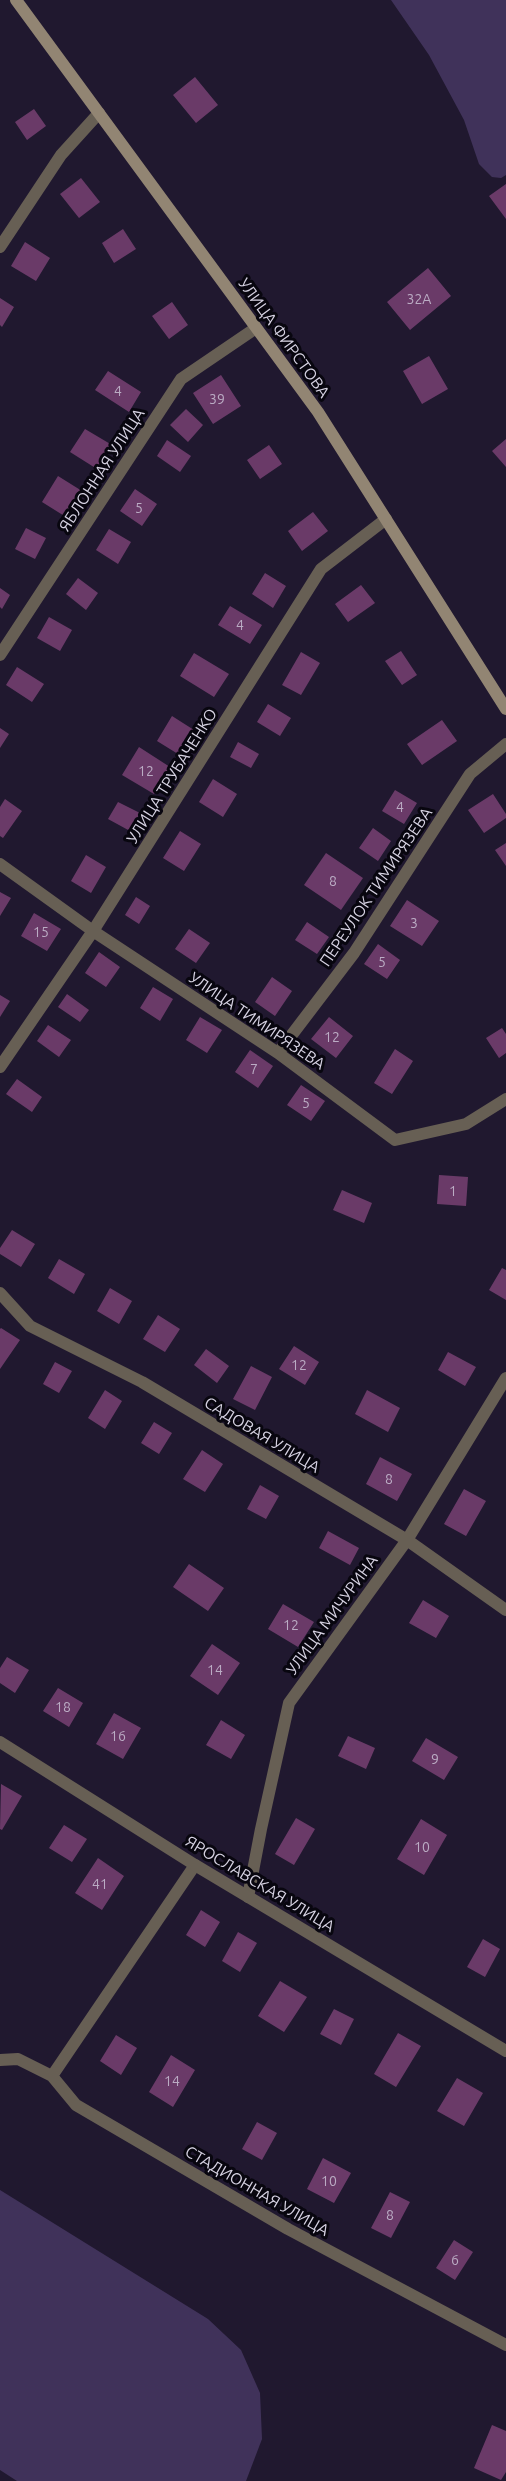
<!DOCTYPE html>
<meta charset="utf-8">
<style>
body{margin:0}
canvas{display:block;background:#20182f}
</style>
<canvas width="506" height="2481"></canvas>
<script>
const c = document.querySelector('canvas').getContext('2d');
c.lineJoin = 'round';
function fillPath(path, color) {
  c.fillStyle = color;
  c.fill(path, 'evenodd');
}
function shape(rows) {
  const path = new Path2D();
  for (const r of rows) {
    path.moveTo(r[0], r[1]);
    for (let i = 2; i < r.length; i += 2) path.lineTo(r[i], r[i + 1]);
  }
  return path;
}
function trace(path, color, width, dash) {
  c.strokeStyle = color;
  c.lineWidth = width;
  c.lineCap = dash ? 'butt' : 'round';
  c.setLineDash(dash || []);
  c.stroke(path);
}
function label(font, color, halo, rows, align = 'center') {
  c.font = font + ' Ubuntu,sans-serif';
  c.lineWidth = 6;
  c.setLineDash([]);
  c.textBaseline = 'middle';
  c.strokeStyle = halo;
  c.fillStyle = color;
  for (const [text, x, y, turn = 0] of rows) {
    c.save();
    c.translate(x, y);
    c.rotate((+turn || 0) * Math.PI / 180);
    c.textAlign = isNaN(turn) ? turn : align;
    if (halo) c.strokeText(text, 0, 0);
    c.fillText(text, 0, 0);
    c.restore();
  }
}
fillPath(shape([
 [391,0,506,0,506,175,501,178,492,177,479,164,464,120,429,55],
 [0,2190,208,2319,241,2350,260,2393,262,2439,246,2481,17,2481,0,2470]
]), '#40325a');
fillPath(shape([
 [195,77,218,105,196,123,173,95],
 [34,109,46,126,27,140,15,122],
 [81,178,100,202,79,218,60,194],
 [506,184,506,219,489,196],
 [123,229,136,249,114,263,102,243],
 [25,242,50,258,36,281,11,266],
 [428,268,451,296,410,330,387,302],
 [0,298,14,307,2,327,0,325],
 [172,302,188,325,169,339,152,316],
 [429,356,448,389,422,404,403,371],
 [108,371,141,392,129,412,95,390],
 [221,375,241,406,213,424,193,393],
 [186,409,203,425,188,442,170,425],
 [85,429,112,445,97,469,70,452],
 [506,439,506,467,492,451],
 [167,440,191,456,180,472,157,456],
 [269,445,282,464,260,479,247,460],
 [58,476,82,491,66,517,42,502],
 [135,489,157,504,142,526,120,511],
 [313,512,328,531,302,551,288,531],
 [26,528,46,538,35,559,15,549],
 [109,529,131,542,118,564,96,550],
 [265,573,286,586,273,608,252,594],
 [78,578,98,593,86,610,66,594],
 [361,585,375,603,348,622,335,604],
 [0,588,10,595,2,609,0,607],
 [230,606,262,625,250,644,218,625],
 [49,617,72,630,60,651,37,638],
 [401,651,417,675,402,685,385,661],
 [301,652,320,663,301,695,282,685],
 [194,653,229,674,214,697,180,676],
 [17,667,44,684,32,702,6,685],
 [268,704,291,718,280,736,257,722],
 [172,716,194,730,178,754,157,741],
 [442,720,457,741,422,765,407,744],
 [0,728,9,734,0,748],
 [238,742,259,754,251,768,230,757],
 [139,747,170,767,154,794,122,775],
 [213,779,237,794,223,817,199,802],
 [395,790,417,803,404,824,382,811],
 [493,794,506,814,506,818,484,833,468,810],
 [5,799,22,811,3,838,0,836,0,807],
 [118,802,140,813,130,831,108,819],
 [373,828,391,841,378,861,359,848],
 [180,831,201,844,184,871,163,858],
 [506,843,506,866,495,850],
 [326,853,363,878,341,910,304,885],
 [86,855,106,867,91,893,71,881],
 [0,892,11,898,0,916],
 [136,897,150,906,139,924,125,915],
 [407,900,439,921,422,946,390,926],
 [34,913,61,929,47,951,21,936],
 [307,922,329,937,317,954,295,940],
 [189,929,210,943,196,963,175,949],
 [378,944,400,960,387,979,364,964],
 [99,952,120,967,106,987,85,973],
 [272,977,292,991,275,1016,255,1002],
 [153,987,173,999,160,1021,140,1008],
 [67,994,89,1010,80,1022,58,1007],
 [0,995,10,1001,0,1017],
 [200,1017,222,1030,207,1053,186,1040],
 [329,1017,353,1036,336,1058,311,1039],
 [48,1025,71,1040,59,1057,37,1041],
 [502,1028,506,1034,506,1053,499,1058,486,1038],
 [395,1049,413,1061,392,1094,374,1083],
 [250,1050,273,1066,258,1088,235,1072],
 [17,1079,42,1097,32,1112,6,1094],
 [301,1085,325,1101,311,1121,287,1105],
 [439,1175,468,1177,466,1206,437,1204],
 [342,1190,372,1203,364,1223,333,1210],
 [12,1230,35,1244,21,1267,0,1254,0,1248],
 [59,1259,85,1274,74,1294,48,1278],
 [502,1268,506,1270,506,1300,489,1290],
 [110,1288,132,1301,119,1324,97,1311],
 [158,1315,180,1329,165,1352,143,1339],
 [1,1328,20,1340,0,1369,0,1329],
 [294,1346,319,1362,305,1385,279,1369],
 [206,1349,229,1366,217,1383,194,1365],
 [448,1352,476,1367,465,1386,438,1370],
 [55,1362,72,1371,59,1393,43,1384],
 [251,1366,272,1377,255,1410,233,1399],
 [105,1390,122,1401,105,1429,88,1418],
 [367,1390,400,1408,388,1432,355,1414],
 [154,1422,172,1433,159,1454,141,1443],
 [202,1450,223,1464,205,1492,183,1479],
 [380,1457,412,1474,397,1501,366,1484],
 [260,1485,279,1496,266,1519,247,1509],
 [464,1489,486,1501,466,1536,444,1524],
 [328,1531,359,1548,350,1565,319,1548],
 [189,1564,224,1588,208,1611,173,1587],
 [423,1600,449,1616,436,1638,409,1623],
 [283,1604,314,1622,298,1647,268,1629],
 [212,1644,240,1663,218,1695,190,1676],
 [7,1657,29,1670,15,1693,0,1683,0,1668],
 [58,1688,83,1703,69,1727,43,1711],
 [114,1713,141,1728,123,1759,96,1744],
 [221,1720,245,1735,231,1759,206,1745],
 [348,1736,375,1748,366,1769,338,1756],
 [426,1738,458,1757,444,1780,412,1761],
 [1,1784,22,1796,2,1830,0,1829],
 [296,1818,315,1829,294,1865,275,1854],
 [421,1819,447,1835,424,1875,397,1859],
 [64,1825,87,1839,72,1862,49,1848],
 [98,1858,124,1876,102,1910,75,1893],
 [201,1910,220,1922,205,1947,186,1935],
 [238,1932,257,1943,240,1972,222,1961],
 [483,1939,500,1949,485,1977,467,1967],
 [280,1981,307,1997,284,2032,258,2016],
 [334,2009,354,2019,341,2045,320,2034],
 [398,2033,421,2046,396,2087,374,2074],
 [116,2035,137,2048,121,2075,100,2061],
 [171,2055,195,2070,173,2107,149,2092],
 [457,2078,483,2093,464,2126,437,2111],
 [257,2122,277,2133,262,2160,242,2149],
 [323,2158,351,2173,334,2203,307,2189],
 [390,2192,410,2202,391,2238,371,2228],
 [454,2240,473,2252,455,2280,436,2268],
 [492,2425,506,2431,506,2472,501,2480,474,2468]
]), '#6a3a68');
trace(shape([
 [0,247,61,155,99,113],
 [0,655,181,379,256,328],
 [0,864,93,931,278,1053,395,1140,466,1124,506,1099],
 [278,1053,354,953,470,774,506,744],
 [0,1067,93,931,321,569,386,519],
 [0,1293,30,1326,142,1382,407,1540,506,1610],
 [248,1897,261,1829,289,1703,407,1540,506,1378],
 [0,2060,18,2059,52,2076,76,2105,288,2229,506,2345],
 [52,2076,195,1865]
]), '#675f54', 12);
trace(shape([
 [0,1742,195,1865,506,2051]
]), '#675f54', 12);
trace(shape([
 [16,0,318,412,506,709]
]), '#928573', 12);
label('14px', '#bbacc4', null, [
 ["32А",419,299],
 ["4",118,391],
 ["39",217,399],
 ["5",139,508],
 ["4",240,625],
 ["12",146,771],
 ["4",400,807],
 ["8",333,881],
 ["3",414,923],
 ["15",41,932],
 ["5",382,962],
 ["12",332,1037],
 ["7",254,1069],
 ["5",306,1103],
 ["1",453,1191],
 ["12",299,1365],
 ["8",389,1479],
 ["12",291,1625],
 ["14",215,1670],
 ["18",63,1707],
 ["16",118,1736],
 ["9",435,1759],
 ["10",422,1847],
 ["41",100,1884],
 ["14",172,2081],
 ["10",329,2181],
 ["8",390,2215],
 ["6",455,2260]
]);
label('16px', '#d6d2e2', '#08060f', [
 ["УЛИЦА ФИРСТОВА",284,338,54],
 ["ЯБЛОННАЯ УЛИЦА",102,470,-57],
 ["УЛИЦА ТРУБАЧЕНКО",172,776,-58],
 ["ПЕРЕУЛОК ТИМИРЯЗЕВА",376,887,-56],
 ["УЛИЦА ТИМИРЯЗЕВА",257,1021,34],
 ["САДОВАЯ УЛИЦА",262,1435,31],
 ["УЛИЦА МИЧУРИНА",332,1615,-54],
 ["ЯРОСЛАВСКАЯ УЛИЦА",260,1884,31],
 ["СТАДИОННАЯ УЛИЦА",257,2191,30]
]);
</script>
